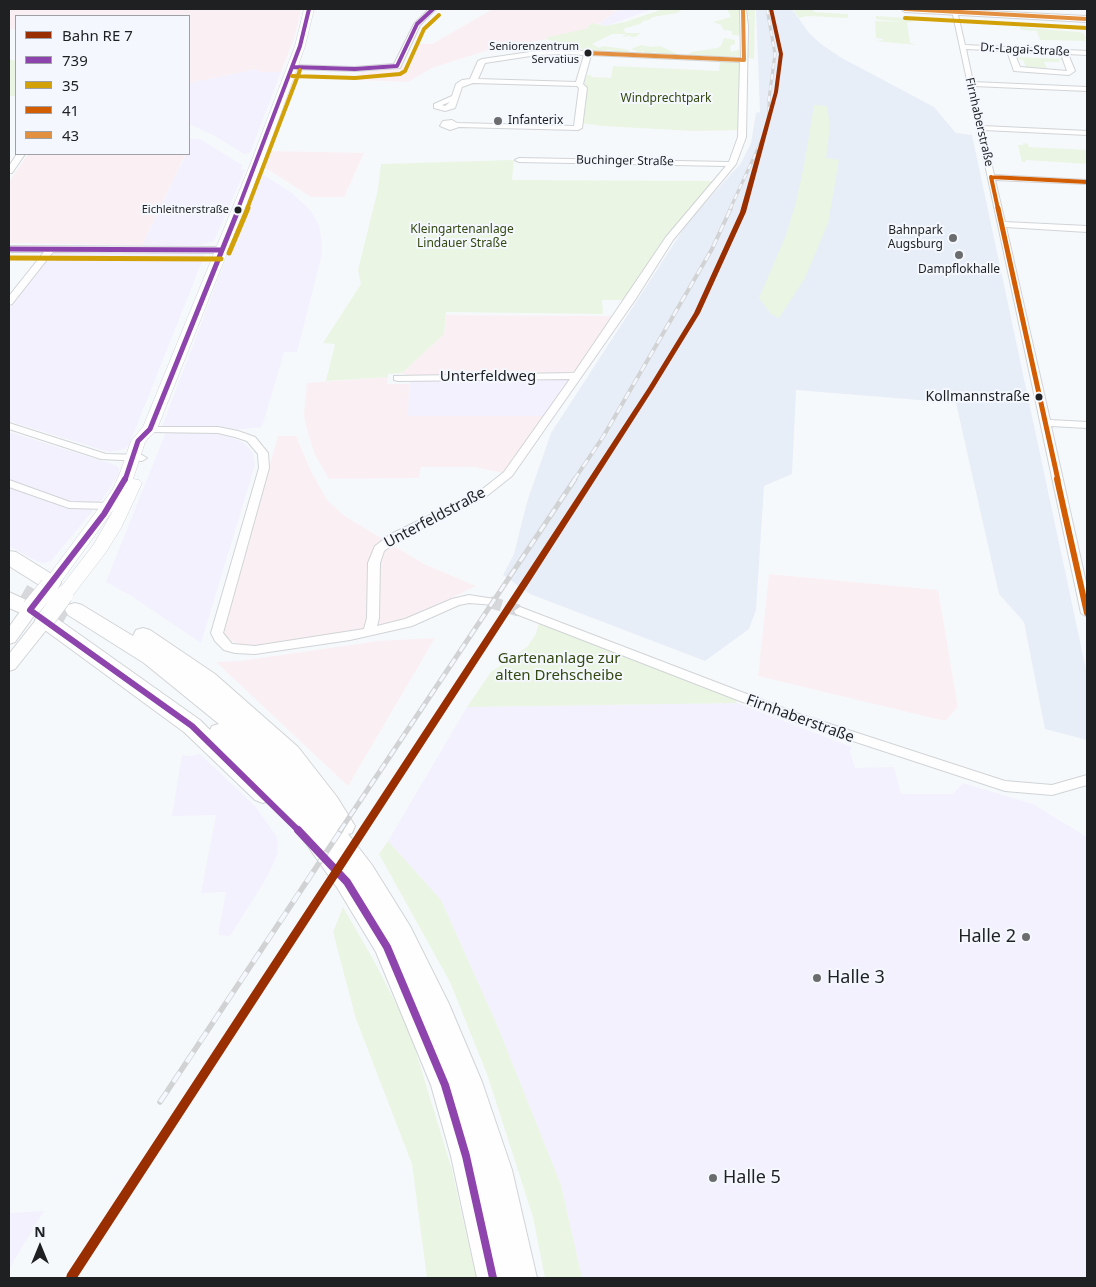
<!DOCTYPE html>
<meta charset="utf-8">
<style>
body{margin:0}
#map{position:relative;width:1096px;height:1287px;overflow:hidden;background:#f6f9fc;font-family:"Noto Sans",sans-serif}
canvas{display:block}
.frame{position:absolute;inset:0;border:10px solid #1e2022;pointer-events:none}
.legend{position:absolute;left:15px;top:15px;width:175px;height:140px;box-sizing:border-box;background:#f4f8fe;border:1px solid #9ea2a6;margin:0;padding:6px 9px;list-style:none;font-size:15px;color:#1e2022}
.legend li{display:flex;align-items:center;gap:10px;height:25px}
.legend b{width:25px;border:1px solid #9ea2a6}
.north{position:absolute;left:15px;top:1222px;width:50px;height:50px;-webkit-text-stroke:4px #f4f8fe;paint-order:stroke;rotate:0deg;font-size:14px;font-weight:700;line-height:20px;text-align:center;color:#1e2022}
.north::after{content:'';display:block;margin:auto;width:18px;height:22px;background:#1e2022;clip-path:polygon(50% 0,100% 100%,50% 72%,0 100%)}
</style>
<div id="map">
<canvas width="1096" height="1287"></canvas>
<div class="frame"></div>
<ul class="legend">
<li><b style="height:6px;background:#992e00"></b>Bahn RE 7</li>
<li><b style="height:6px;background:#8e44ad"></b>739</li>
<li><b style="height:6px;background:#d2a007"></b>35</li>
<li><b style="height:6px;background:#d35d03"></b>41</li>
<li><b style="height:6px;background:#e28f3f"></b>43</li>
</ul>
<div class="north">N</div>
</div>
<script>
const c = document.querySelector('canvas').getContext('2d');
c.lineJoin = 'round';
function fillPath(path, color) {
  c.fillStyle = color;
  c.fill(path, 'evenodd');
}
function shape(rows) {
  const path = new Path2D();
  for (const r of rows) {
    path.moveTo(r[0], r[1]);
    for (let i = 2; i < r.length; i += 2) path.lineTo(r[i], r[i + 1]);
  }
  return path;
}
function trace(path, color, width, dash) {
  c.strokeStyle = color;
  c.lineWidth = width;
  c.lineCap = dash ? 'butt' : 'round';
  c.setLineDash(dash || []);
  c.stroke(path);
}
function label(font, color, halo, rows, align = 'center') {
  c.font = font + ' "Noto Sans",sans-serif';
  c.lineWidth = 4;
  c.setLineDash([]);
  c.textBaseline = 'middle';
  c.strokeStyle = halo;
  c.fillStyle = color;
  for (const [text, x, y, turn = 0] of rows) {
    c.save();
    c.translate(x, y);
    c.rotate((+turn || 0) * Math.PI / 180);
    c.textAlign = isNaN(turn) ? turn : align;
    if (halo) c.strokeText(text, 0, 0);
    c.fillText(text, 0, 0);
    c.restore();
  }
}
fillPath(shape([
 [619,9,652,9,607,26,599,24],
 [256,69,260,72,281,72,250,153,244,154,215,136,189,124,189,83],
 [189,139,200,139,242,165,241,170,245,170,214,241,200,245,142,245,186,154,189,154],
 [259,172,292,193,310,210,319,225,322,243,322,254,297,352,284,352,262,427,225,431,161,429],
 [52,253,205,254,129,445,125,449,109,452,9,421,9,309],
 [577,376,550,416,407,416,410,378],
 [9,432,115,465,119,468,119,474,104,497,51,561,44,563,38,562,9,546],
 [166,432,205,433,230,436,244,443,253,452,255,465,201,643,133,597,106,582],
 [737,703,852,747,850,752,855,768,894,767,901,794,953,794,963,783,1033,804,1087,837,1087,1278,582,1278,561,1185,497,1025,441,900,388,841,467,707],
 [200,754,255,806,277,837,278,853,267,877,230,936,218,935,226,892,201,893,216,815,172,816,182,755,190,756],
 [44,1211,9,1269,9,1213]
]), '#f2f1fd');
fillPath(shape([
 [9,9,301,9,295,36,281,72,260,72,256,69,189,83,189,16,16,16,16,30,9,28],
 [493,9,607,9,617,11,588,31,485,51,432,68,408,82,359,80,361,72,397,69,406,64,417,43,432,44],
 [270,151,364,153,344,197,311,197,264,167],
 [28,154,139,154,185,155,142,245,9,243,9,182],
 [446,315,602,316,619,316,577,376,410,378,402,373,444,334],
 [388,377,387,384,409,384,408,416,550,416,508,474,474,467,421,467,419,478,329,479,314,453,307,430,304,415,307,383],
 [278,436,296,436,311,471,327,500,343,515,424,564,476,586,407,620,349,633,256,647,242,646,227,639,222,632],
 [769,574,938,590,958,707,945,721,758,676],
 [435,638,348,786,216,662,240,661,378,641]
]), '#faf0f3');
fillPath(shape([
 [756,9,792,9,809,33,821,44,840,57,934,107,956,133,972,135,1087,674,1087,740,1045,729,1024,622,999,594,956,403,796,390,792,474,764,486,756,610,749,629,705,661,530,594,503,575,514,554,527,502,551,433,688,222,741,163,751,143,756,113,760,112]
]), '#e8eef7');
fillPath(shape([
 [663,9,682,9,678,13,653,17,649,20,643,21,640,24,623,29,626,33,641,33,635,37,630,37,631,35,624,37,622,36,627,35,623,34,612,34,592,44,599,48,603,46,625,49,630,51,629,53,622,55,611,50,586,51,580,48,575,51,543,50,552,45,553,41,545,39,548,37,589,28,588,26,593,23,605,26,625,22],
 [727,9,740,9,741,33,748,34,748,19,751,18,748,16,746,9,755,9,754,59,737,56,710,57,704,55,696,57,687,56,691,52,717,48,721,46,724,38,735,40,735,44,730,46,731,52,742,49,739,47,747,44,748,36,732,35,732,31,724,30,721,26,722,25,713,22,731,17],
 [793,9,812,9,815,12,848,14,848,18,807,16,799,18],
 [876,16,919,19,907,23,910,43,916,45,876,41,883,40,883,39,876,38,875,21,905,22,882,20,876,19],
 [1020,27,1078,32,1083,33,1086,38,1084,39,1086,41,1040,40,1037,31,1021,30],
 [641,45,650,47,660,46,680,55,659,55,655,52,646,54,643,52,645,51,638,52,631,49],
 [1016,57,1063,59,1064,60,1059,60,1059,62,1044,62,1047,68,1026,67,1023,60,1017,59],
 [9,59,16,61,16,96,9,96],
 [720,59,744,60,742,130,693,131,603,126,580,123,583,88,587,75,591,75,591,77,611,78,613,66,719,71],
 [814,105,827,106,830,126,826,158,839,160,828,223,805,278,779,318,771,314,759,298,786,235,795,206,804,166],
 [1023,143,1028,144,1029,147,1087,150,1087,164,1026,160,1026,162,1022,162,1018,145,1023,145],
 [514,160,512,180,719,181,707,194,630,300,602,300,603,314,446,312,444,334,402,373,388,374,388,377,326,381,335,344,323,343,361,284,358,270,378,189,381,164],
 [540,619,734,695,737,703,467,707,491,672,527,647,536,634],
 [388,841,441,900,497,1025,561,1185,582,1278,545,1278,533,1217,487,1074,450,982,379,854],
 [343,907,373,959,409,1029,452,1170,476,1278,427,1278,412,1164,356,1019,333,932]
]), '#eaf5e4');
trace(shape([
 [490,602,520,611]
]), '#d6d8db', 12, [12, 6]);
trace(shape([
 [22,594,65,619]
]), '#d6d8db', 21, [21, 11]);
const minor = shape([
 [429,9,436,9,420,25,400,68,355,71,292,69,288,67,292,65,355,67,394,64,414,24,429,9],
 [740,9,746,9,748,26,746,137,736,164,673,240,635,300,512,476,488,495,399,540,384,551,380,563,379,618,377,626,405,619,452,599,469,595,494,599,496,602,494,605,469,603,459,605,412,626,350,640,255,654,235,653,224,650,215,641,211,633,259,468,258,454,247,441,235,437,218,433,150,432,145,429,146,427,218,427,238,431,255,437,268,453,269,468,223,633,232,644,255,646,364,629,367,618,368,563,375,546,391,534,480,491,504,472,570,379,398,381,394,380,394,376,574,373,666,237,726,166,519,162,515,160,519,158,729,162,738,137,740,62,591,55,583,84,587,88,582,128,578,130,459,127,450,130,440,126,443,121,452,120,457,123,574,126,579,88,577,86,473,83,462,87,455,108,445,111,434,108,434,104,452,96,456,84,462,80,470,79,478,61,482,59,537,51,565,50,741,58,740,9],
 [565,54,584,55,576,82,478,79,485,63,537,55,565,54],
 [450,102,445,106,442,105,450,102],
 [952,10,957,11,965,45,1087,51,1087,55,1068,54,1075,71,1069,75,1014,71,1007,51,966,49,973,82,1087,87,1087,91,974,86,983,126,1087,131,1087,135,984,130,994,175,1087,180,1087,184,995,180,1005,222,1087,226,1087,232,1006,227,1050,420,1087,422,1087,428,1051,426,1087,587,1087,617,1081,613,952,10],
 [1014,52,1061,54,1067,71,1020,67,1014,52],
 [17,154,25,154,12,173,9,173,9,166,17,154],
 [9,246,221,247,225,250,221,253,53,252,12,304,9,305,9,296,44,252,9,252,9,246],
 [9,423,106,454,142,455,147,458,142,461,101,459,9,429,9,423],
 [9,480,70,502,109,503,115,506,109,509,69,508,9,487,9,480],
 [520,607,799,714,1005,781,1052,785,1087,775,1087,785,1052,795,1005,791,789,720,516,614,514,611,520,607]
]);
const tertiary = shape([
 [901,9,947,9,1087,16,1087,22,905,12,901,9],
 [30,605,36,606,38,610,15,642,9,644,9,627,24,606,30,605],
 [45,615,51,616,53,620,51,624,15,669,9,671,9,654,39,616,45,615]
]);
const secondary = shape([
 [304,9,314,9,305,46,262,165,157,429,145,442,133,479,139,480,142,483,121,528,106,552,70,599,64,601,58,599,56,595,58,591,94,544,114,509,55,590,49,592,43,590,41,586,113,489,120,473,131,441,143,427,250,165,295,46,304,9]
]);
const trunk = shape([
 [9,551,16,552,58,578,61,583,58,588,51,590,44,588,9,566,9,551],
 [9,592,37,605,40,610,37,615,30,617,9,608,9,592],
 [75,603,82,605,133,636,136,630,143,628,150,630,215,674,298,747,337,797,355,826,352,833,348,834,372,865,410,926,449,1004,482,1082,512,1170,537,1278,477,1278,451,1156,431,1085,376,952,338,889,307,845,271,800,263,803,255,800,184,732,38,625,35,620,38,615,45,613,52,615,200,720,210,730,212,726,219,724,144,663,68,615,65,610,68,605,75,603]
]);
trace(minor, '#d1d4d6', 2);
trace(tertiary, '#d1d4d6', 2);
trace(secondary, '#d1d4d6', 1);
trace(trunk, '#d1d4d6', 2);
fillPath(minor, '#fefeff');
fillPath(tertiary, '#fefeff');
fillPath(secondary, '#fefeff');
fillPath(trunk, '#fefeff');
const railFar3 = shape([
 [767,9,775,54,769,99,769,119],
 [730,209,767,129]
]);
const railFar2 = shape([
 [574,480,603,437,712,249,731,208]
]);
const railFar1 = shape([
 [340,831,575,479]
]);
const rail = shape([
 [160,1102,341,830]
]);
trace(railFar3, '#d1d2d3', 3);
trace(railFar2, '#d1d2d3', 4);
trace(railFar1, '#d1d2d3', 5);
trace(rail, '#d1d2d3', 5.5);
trace(railFar3, '#f4f8fe', 2, [5.5]);
trace(railFar2, '#f4f8fe', 2.5, [8]);
trace(railFar1, '#f4f8fe', 3, [9]);
trace(rail, '#f4f8fe', 4, [12]);
const secondaryBridge = shape([
 [31,608,49,586],
 [47,618,64,595]
]);
trace(secondaryBridge, '#d1d4d6', 19, []);
trace(secondaryBridge, '#fefeff', 18);
trace(shape([
 [292,67,355,69,397,66,417,24,433,9],
 [238,209,300,46,309,9]
]), '#8e44ad', 4);
trace(shape([
 [9,249,221,250],
 [125,480,138,441,150,429,239,208]
]), '#8e44ad', 5);
trace(shape([
 [125,479,104,514,30,610,192,726,299,831]
]), '#8e44ad', 6);
trace(shape([
 [298,830,347,882,387,947,445,1085,466,1156,493,1278]
]), '#8e44ad', 8);
trace(shape([
 [905,18,1087,28],
 [292,76,355,78,400,74,405,71,424,29,439,15],
 [247,209,300,70]
]), '#d2a007', 4);
trace(shape([
 [229,253,248,208],
 [9,258,221,259]
]), '#d2a007', 5);
trace(shape([
 [991,177,998,209],
 [991,177,1087,182]
]), '#d35d03', 4);
trace(shape([
 [998,208,1058,480]
]), '#d35d03', 5);
trace(shape([
 [1057,479,1087,613]
]), '#d35d03', 6);
trace(shape([
 [743,9,744,60],
 [905,9,1087,19],
 [588,53,744,60]
]), '#e28f3f', 4);
fillPath(shape([
 [769,9,773,9,783,54,778,92,746,212,700,313,654,388,531,580,77,1278,66,1278,67,1274,525,576,648,388,694,313,740,212,774,92,779,54,769,9]
]), '#992e00');
for (const [x, y, r, color] of [
 [588,53,4.5,"#1e2022"],
 [498,121,5,"#6a6c6e"],
 [238,210,4.5,"#1e2022"],
 [953,238,5,"#6a6c6e"],
 [959,255,5,"#6a6c6e"],
 [1039,397,4.5,"#1e2022"],
 [1026,937,5,"#6a6c6e"],
 [817,978,5,"#6a6c6e"],
 [713,1178,5,"#6a6c6e"]
]) {
  const dot = new Path2D();
  dot.arc(x, y, r, 0, 2 * Math.PI);
  c.fillStyle = color;
  c.fill(dot);
  trace(dot, '#f4f8fe', 2);
}
label('11px', '#1e2022', '#f4f8fe', [
 ["Seniorenzentrum",579,47],
 ["Servatius",579,60],
 ["Eichleitnerstraße",229,210]
], 'right');
label('12px', '#1e2022', '#f4f8fe', [
 ["Dr.-Lagai-Straße",1025,50,3],
 ["Firnhaberstraße",979,122,77],
 ["Buchinger Straße",625,161,1]
]);
label('12px', '#334911', '#f4f8fe', [
 ["Windprechtpark",666,99],
 ["Kleingartenanlage",462,230],
 ["Lindauer Straße",462,244]
]);
label('12px', '#1e2022', '#f4f8fe', [
 ["Infanterix",508,121],
 ["Bahnpark",943,231,"right"],
 ["Augsburg",943,245,"right"],
 ["Dampflokhalle",959,270,"center"]
], 'left');
label('14px', '#1e2022', '#f4f8fe', [
 ["Kollmannstraße",1030,397]
], 'right');
label('15px', '#1e2022', '#f4f8fe', [
 ["Unterfeldweg",488,377],
 ["Unterfeldstraße",435,518,-28],
 ["Firnhaberstraße",800,719,20]
]);
label('15px', '#334911', '#f4f8fe', [
 ["Gartenanlage zur",559,659],
 ["alten Drehscheibe",559,676]
]);
label('18px', '#1e2022', '#f4f8fe', [
 ["Halle 2",1016,937,"right"],
 ["Halle 3",827,978],
 ["Halle 5",723,1178]
], 'left');
</script>
